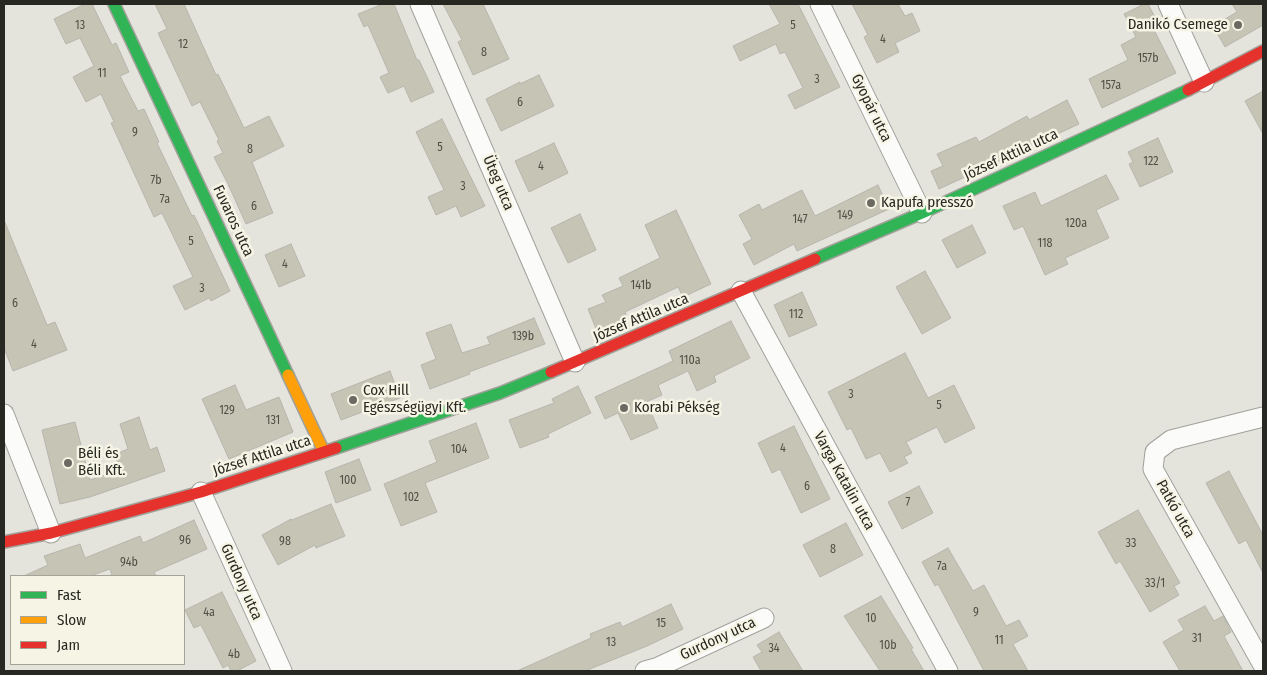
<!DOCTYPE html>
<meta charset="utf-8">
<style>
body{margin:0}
#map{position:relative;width:1267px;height:675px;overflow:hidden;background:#e5e4dc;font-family:"Fira Sans Condensed",sans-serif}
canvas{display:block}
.frame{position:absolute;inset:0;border:5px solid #282822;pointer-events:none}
.legend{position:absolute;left:10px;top:575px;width:175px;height:90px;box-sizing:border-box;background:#f6f5e5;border:1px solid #a4a397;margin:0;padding:6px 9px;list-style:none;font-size:15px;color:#282822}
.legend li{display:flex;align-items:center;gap:10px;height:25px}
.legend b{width:25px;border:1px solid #a4a397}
</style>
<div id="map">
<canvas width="1267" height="675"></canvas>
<div class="frame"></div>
<ul class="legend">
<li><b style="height:6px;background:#30b455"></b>Fast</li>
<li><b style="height:6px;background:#ff9f0a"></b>Slow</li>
<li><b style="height:6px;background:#e5322d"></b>Jam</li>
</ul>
</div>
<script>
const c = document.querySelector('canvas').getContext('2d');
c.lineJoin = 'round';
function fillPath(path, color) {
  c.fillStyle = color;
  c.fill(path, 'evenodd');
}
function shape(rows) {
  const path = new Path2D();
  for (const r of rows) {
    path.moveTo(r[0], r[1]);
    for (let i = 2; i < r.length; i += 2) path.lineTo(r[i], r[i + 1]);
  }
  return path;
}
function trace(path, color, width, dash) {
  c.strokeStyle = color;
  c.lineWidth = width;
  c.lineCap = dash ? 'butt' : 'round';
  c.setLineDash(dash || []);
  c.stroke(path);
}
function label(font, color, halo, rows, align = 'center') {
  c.font = font + ' "Fira Sans Condensed",sans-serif';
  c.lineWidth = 5;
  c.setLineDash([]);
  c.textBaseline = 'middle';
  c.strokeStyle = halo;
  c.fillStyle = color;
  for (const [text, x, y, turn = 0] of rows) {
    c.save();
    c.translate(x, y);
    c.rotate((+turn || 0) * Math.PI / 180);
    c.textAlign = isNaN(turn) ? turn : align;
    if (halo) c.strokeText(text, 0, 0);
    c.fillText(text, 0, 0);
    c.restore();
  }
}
const building = shape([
 [85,4,92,4,112,45,116,43,129,72,120,76,138,111,144,109,159,142,157,143,192,216,194,215,230,291,211,301,209,298,185,310,173,286,193,277,162,213,154,217,111,123,114,122,101,94,86,102,73,77,94,66,80,38,66,44,54,19,85,4],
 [155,4,184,4,216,75,218,74,244,128,269,116,284,146,252,162,273,213,246,224,228,184,214,157,223,153,217,141,219,140,200,102,192,106,158,33,167,29,155,4],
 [383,4,394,4,417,60,419,60,434,92,411,102,404,86,388,93,380,77,389,73,368,25,364,27,358,14,383,4],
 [443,4,483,4,509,59,473,75,458,42,462,40,443,4],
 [769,4,798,4,840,87,795,109,788,95,803,88,785,52,780,54,776,44,740,61,733,46,780,24,769,4],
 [852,4,898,4,905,16,912,13,920,31,895,43,899,52,877,63,864,37,868,35,852,4],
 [1144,4,1148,4,1158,23,1152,26,1176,73,1102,108,1089,79,1128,60,1121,45,1136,37,1124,14,1144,4],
 [1232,4,1263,4,1263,25,1225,47,1213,26,1237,12,1232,4],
 [539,75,554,106,501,131,486,99,520,82,520,84,539,75],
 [1263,91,1263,134,1245,101,1263,91],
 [1067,100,1079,124,939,189,931,171,943,166,937,154,976,137,979,142,1027,116,1029,120,1067,100],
 [442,119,485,206,461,217,456,206,436,215,428,197,444,190,416,132,442,119],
 [1158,138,1173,172,1140,187,1129,164,1133,162,1128,152,1158,138],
 [554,143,568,173,529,192,515,161,554,143],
 [1106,175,1119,199,1096,210,1109,238,1065,258,1068,264,1045,275,1023,226,1014,230,1003,206,1035,192,1041,206,1106,175],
 [878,185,889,209,797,251,794,244,754,265,743,244,752,239,739,215,759,204,762,210,802,190,815,216,878,185],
 [676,210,711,284,683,297,678,287,625,312,627,318,597,331,588,309,606,302,602,295,623,286,619,278,660,258,645,225,676,210],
 [580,214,596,250,568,263,551,228,580,214],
 [4,220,47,325,55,322,67,350,13,371,4,348,4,220],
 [972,225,986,253,957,268,942,240,972,225],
 [291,244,305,276,279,287,265,255,291,244],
 [925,271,951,318,922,334,896,287,925,271],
 [802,292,817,325,789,337,774,305,802,292],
 [534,318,545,344,469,372,470,374,430,389,421,365,436,359,426,333,451,324,462,353,490,344,487,337,534,318],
 [731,321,750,358,714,376,716,382,697,391,688,371,658,385,662,395,646,402,658,428,631,440,618,413,605,419,595,397,673,361,669,351,731,321],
 [905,353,928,398,954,385,975,428,945,443,937,427,906,442,912,453,904,457,908,463,890,472,880,453,866,459,851,428,847,430,828,392,905,353],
 [390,371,400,398,341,420,331,394,390,371],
 [235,385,246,410,279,397,293,432,229,459,202,399,235,385],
 [578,386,591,413,548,434,549,437,520,448,509,420,554,403,552,399,578,386],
 [139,417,150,450,157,447,165,471,90,497,60,504,42,430,75,422,90,480,120,470,115,454,128,449,120,424,139,417],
 [476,423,489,458,425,483,437,512,401,526,384,484,437,462,429,441,476,423],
 [794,426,830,499,801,513,780,469,772,473,758,443,794,426],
 [359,459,371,490,336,503,325,472,359,459],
 [1229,471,1263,535,1263,573,1246,540,1239,544,1206,483,1229,471],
 [919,486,933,513,902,529,888,502,919,486],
 [331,504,345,536,316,548,315,545,278,565,262,535,291,519,292,520,331,504],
 [1138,510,1180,583,1174,586,1179,595,1150,612,1120,561,1116,564,1098,532,1138,510],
 [194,520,207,549,154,572,156,576,112,576,110,569,90,576,24,576,48,565,44,556,80,544,85,558,140,536,143,543,194,520],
 [846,523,863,555,820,577,803,545,846,523],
 [948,548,973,591,984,585,1006,626,1019,620,1028,636,1013,644,1028,671,984,671,938,584,935,586,922,562,948,548],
 [222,592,256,661,237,671,231,671,228,665,223,668,201,625,194,628,185,610,222,592],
 [881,596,913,648,911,649,924,671,880,671,844,616,881,596],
 [671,604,683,629,647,646,585,671,517,671,591,638,590,634,620,622,622,627,671,604],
 [1205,606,1214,621,1223,616,1231,632,1224,636,1243,671,1180,671,1163,642,1184,630,1178,620,1205,606],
 [779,632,803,671,761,671,753,657,762,652,757,645,779,632]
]);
fillPath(building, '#c6c4b4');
trace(building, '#b6b5ae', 1);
const street = shape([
 [420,4,575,362],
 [820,4,922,213],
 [1168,4,1204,82],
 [741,291,948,671],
 [4,414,51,533],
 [1263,417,1171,440,1155,452,1153,469,1263,665],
 [201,492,282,671],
 [645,671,656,668,764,618]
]);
const fast = shape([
 [114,4,288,375],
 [815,259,922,213,1188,90],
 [336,448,500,393,551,372]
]);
const slow = shape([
 [288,375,324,452]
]);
const jam = shape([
 [1188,90,1263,51],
 [551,372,815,259],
 [4,542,51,533,201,492,336,448]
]);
trace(street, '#a1a19b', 21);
trace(fast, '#a1a19b', 14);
trace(slow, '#a1a19b', 14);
trace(jam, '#a1a19b', 14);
trace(street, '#fbfbfa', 19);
trace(fast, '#30b455', 11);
trace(slow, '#ff9f0a', 11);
trace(jam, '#e5322d', 11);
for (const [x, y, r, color] of [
 [1238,25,5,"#6a6a63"],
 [871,203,5,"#6a6a63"],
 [353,400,5,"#6a6a63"],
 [624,408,5,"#6a6a63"],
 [68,463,5,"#6a6a63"]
]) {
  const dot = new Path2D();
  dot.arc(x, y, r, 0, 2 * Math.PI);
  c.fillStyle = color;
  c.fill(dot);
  trace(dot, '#f6f5e5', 2);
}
label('12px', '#504f46', null, [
 ["13",80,26],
 ["5",793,26],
 ["4",883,40],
 ["12",183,45],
 ["8",484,53],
 ["157b",1148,59],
 ["11",102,74],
 ["3",817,80],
 ["157a",1111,86],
 ["6",520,103],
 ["9",135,133],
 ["5",440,148],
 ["8",250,150],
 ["122",1151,162],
 ["4",541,167],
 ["7b",156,181],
 ["3",463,187],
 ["7a",165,200],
 ["6",254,207],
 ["149",845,216],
 ["147",800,220],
 ["120a",1076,224],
 ["5",191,242],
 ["118",1045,244],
 ["4",285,265],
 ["141b",641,286],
 ["3",202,289],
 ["6",15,304],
 ["112",796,315],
 ["139b",523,337],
 ["4",34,345],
 ["110a",690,361],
 ["3",851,395],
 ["5",939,406],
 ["129",227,411],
 ["131",273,421],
 ["4",783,449],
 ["104",459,450],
 ["100",348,481],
 ["6",807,487],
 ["102",411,498],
 ["7",908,503],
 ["96",185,541],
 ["98",285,542],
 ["33",1131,544],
 ["8",833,550],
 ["94b",129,563],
 ["7a",942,567],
 ["33/1",1155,584],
 ["4a",209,613],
 ["9",976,613],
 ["10",871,619],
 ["15",661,624],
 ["31",1197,639],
 ["11",999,641],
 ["13",611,643],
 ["10b",888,646],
 ["34",774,649],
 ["4b",234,655]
]);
label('15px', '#282822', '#f6f5e5', [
 ["Danikó Csemege",1228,25,"right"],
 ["Kapufa presszó",881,203],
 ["Cox Hill",363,391],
 ["Egészségügyi Kft.",363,408],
 ["Korabi Pékség",634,408],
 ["Béli és",78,454],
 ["Béli Kft.",78,471]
], 'left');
label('15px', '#282822', '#f6f5e5', [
 ["Gyopár utca",871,108,64],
 ["József Attila utca",1011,155,-25],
 ["Üteg utca",498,183,67],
 ["Fuvaros utca",233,221,65],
 ["József Attila utca",641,318,-23],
 ["József Attila utca",262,456,-18],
 ["Varga Katalin utca",844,481,61],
 ["Patkó utca",1175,509,61],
 ["Gurdony utca",241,582,66],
 ["Gurdony utca",718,639,-25]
]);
</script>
